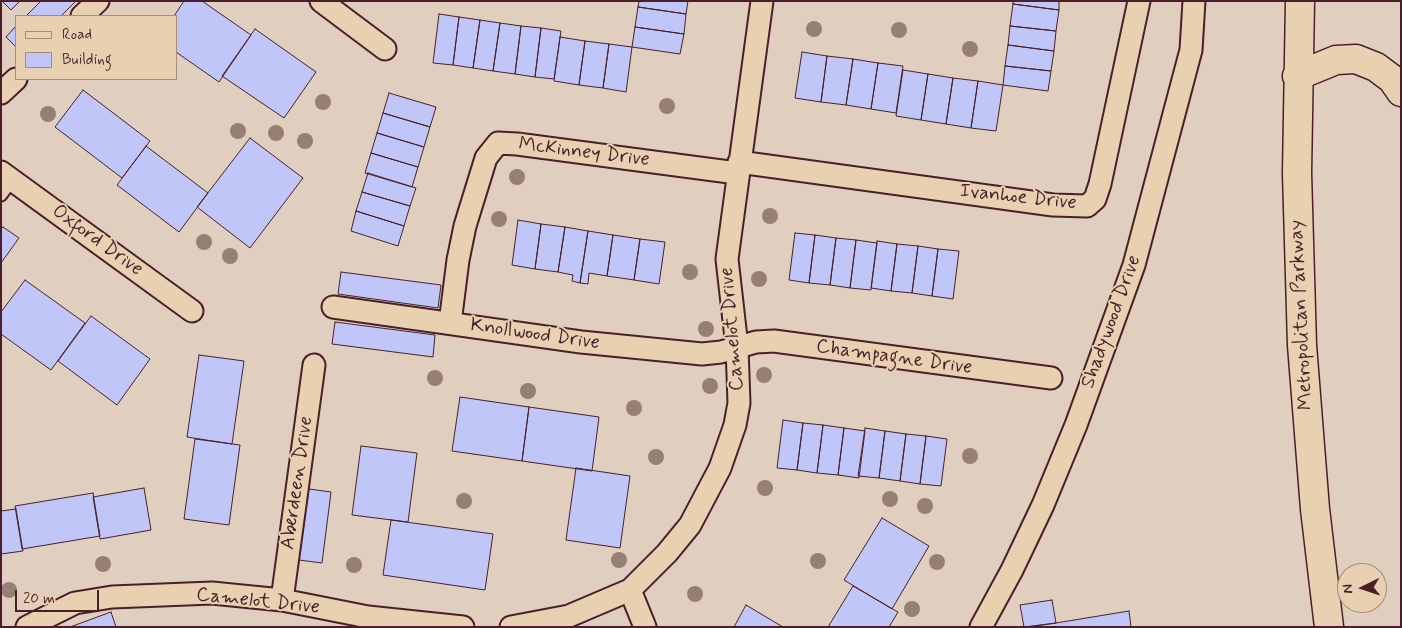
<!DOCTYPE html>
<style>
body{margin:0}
#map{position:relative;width:1402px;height:628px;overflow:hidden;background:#e0cfbf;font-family:Mynerve,sans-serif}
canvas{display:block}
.frame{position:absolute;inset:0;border:2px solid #4a1f2b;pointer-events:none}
.legend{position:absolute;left:15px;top:15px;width:162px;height:65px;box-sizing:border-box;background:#e8d1b1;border:1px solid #a98a7b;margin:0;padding:6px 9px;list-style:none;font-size:15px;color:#4a1f2b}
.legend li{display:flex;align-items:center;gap:10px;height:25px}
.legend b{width:25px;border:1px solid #a98a7b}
.north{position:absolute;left:1337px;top:563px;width:50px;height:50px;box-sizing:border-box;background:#e8d1b1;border:1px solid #a98a7b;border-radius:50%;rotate:266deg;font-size:14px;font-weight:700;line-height:20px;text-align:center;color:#4a1f2b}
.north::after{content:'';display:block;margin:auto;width:18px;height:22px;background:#4a1f2b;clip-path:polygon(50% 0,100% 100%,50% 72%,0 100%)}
.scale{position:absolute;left:15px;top:590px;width:84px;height:22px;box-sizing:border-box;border:2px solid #4a1f2b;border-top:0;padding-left:6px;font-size:15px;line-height:18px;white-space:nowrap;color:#4a1f2b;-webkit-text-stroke:4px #e8d1b1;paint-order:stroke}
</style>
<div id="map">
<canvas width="1402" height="628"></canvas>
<div class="frame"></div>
<ul class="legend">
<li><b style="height:6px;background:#e8d1b1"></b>Road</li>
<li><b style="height:14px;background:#c0c6f8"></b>Building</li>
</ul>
<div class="north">N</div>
<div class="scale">20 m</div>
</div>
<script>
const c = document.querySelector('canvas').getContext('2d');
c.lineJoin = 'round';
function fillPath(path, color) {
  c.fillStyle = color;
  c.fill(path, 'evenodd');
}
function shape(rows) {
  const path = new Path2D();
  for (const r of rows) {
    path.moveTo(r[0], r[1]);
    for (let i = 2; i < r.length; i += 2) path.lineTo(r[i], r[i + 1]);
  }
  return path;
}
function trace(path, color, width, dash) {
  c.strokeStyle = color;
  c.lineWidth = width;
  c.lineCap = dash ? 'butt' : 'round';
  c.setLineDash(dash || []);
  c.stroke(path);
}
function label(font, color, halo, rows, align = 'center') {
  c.font = font + ' Mynerve,sans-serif';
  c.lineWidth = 4;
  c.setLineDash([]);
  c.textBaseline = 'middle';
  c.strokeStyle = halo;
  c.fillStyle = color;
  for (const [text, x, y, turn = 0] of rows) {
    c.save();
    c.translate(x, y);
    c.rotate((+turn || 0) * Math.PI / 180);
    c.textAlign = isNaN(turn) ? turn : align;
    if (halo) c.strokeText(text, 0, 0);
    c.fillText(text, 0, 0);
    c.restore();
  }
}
const building = shape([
 [2,1,20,1,11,10,2,1],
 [41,1,76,1,61,16,26,16,41,1],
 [184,1,202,1,251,35,219,82,176,52,176,16,174,16,184,1],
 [639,1,688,1,686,14,638,7,639,1],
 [1013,1,1059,1,1059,10,1013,4,1013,1],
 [1013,4,1059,10,1056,31,1010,26,1013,4],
 [638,7,686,14,684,34,635,27,638,7],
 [439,14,459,17,453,65,433,63,439,14],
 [459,17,480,20,473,68,453,65,459,17],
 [480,20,500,23,493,71,473,68,480,20],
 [500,23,521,26,515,74,493,71,500,23],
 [16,26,16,47,6,37,16,26],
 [521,26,541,28,535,77,515,74,521,26],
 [1010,26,1056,31,1054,51,1008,45,1010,26],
 [635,27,684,34,680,54,632,47,635,27],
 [541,28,561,31,554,79,535,77,541,28],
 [255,29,316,72,284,118,222,76,255,29],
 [560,37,585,41,579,85,554,81,560,37],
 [585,41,609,44,603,88,579,85,585,41],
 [609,44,632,47,626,92,603,88,609,44],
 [1008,45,1054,51,1051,71,1005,66,1008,45],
 [802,52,827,56,821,102,795,98,802,52],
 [827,56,853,59,846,105,821,102,827,56],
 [853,59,878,63,871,109,846,105,853,59],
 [878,63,903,66,896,113,871,109,878,63],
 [1005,66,1051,71,1048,91,1003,85,1005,66],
 [903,70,928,74,921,120,896,116,903,70],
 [928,74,953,78,946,124,921,120,928,74],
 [953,78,978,81,971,128,946,124,953,78],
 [978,81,1003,85,996,131,971,128,978,81],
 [83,90,150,141,122,178,55,127,83,90],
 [389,93,436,107,430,127,383,113,389,93],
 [383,113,430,127,424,147,377,133,383,113],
 [377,133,424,147,418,167,371,153,377,133],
 [250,138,303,178,250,248,197,207,250,138],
 [146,146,208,193,179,232,117,185,146,146],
 [371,153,418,167,412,187,365,173,371,153],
 [368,173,416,188,410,206,362,192,368,173],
 [362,192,410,206,404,226,356,211,362,192],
 [356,211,404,226,398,246,351,231,356,211],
 [518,220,541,224,535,269,512,265,518,220],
 [541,224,565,227,558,272,535,269,541,224],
 [3,227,19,238,1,263,1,229,3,227],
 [565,227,588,231,580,283,572,281,573,275,558,272,565,227],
 [588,231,613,235,607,276,589,273,588,284,580,283,588,231],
 [795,233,815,235,809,283,789,280,795,233],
 [613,235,640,239,634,280,607,276,613,235],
 [815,235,836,238,830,285,809,283,815,235],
 [836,238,856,240,850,288,830,285,836,238],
 [640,239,665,242,659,284,634,280,640,239],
 [856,240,877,243,871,290,850,288,856,240],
 [877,241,897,244,891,291,871,288,877,241],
 [897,244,918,246,912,293,891,291,897,244],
 [918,246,938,249,932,296,912,293,918,246],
 [938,249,959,251,953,299,932,296,938,249],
 [341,272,441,285,438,308,338,294,341,272],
 [25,280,85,323,51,370,1,334,1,312,25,280],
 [91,316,150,359,117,405,58,361,91,316],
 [335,322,435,335,433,357,332,344,335,322],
 [199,355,244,361,232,444,187,437,199,355],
 [460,397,529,407,522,461,452,451,460,397],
 [529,407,599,417,592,471,522,461,529,407],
 [783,420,803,423,797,470,777,468,783,420],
 [803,423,823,425,817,473,797,470,803,423],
 [823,425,844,428,838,475,817,473,823,425],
 [844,428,865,431,859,478,838,475,844,428],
 [865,428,885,431,879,478,858,476,865,428],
 [885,431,906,434,900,481,879,478,885,431],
 [906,434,926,436,920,484,900,481,906,434],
 [926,436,947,439,941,486,920,484,926,436],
 [195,439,240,445,229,525,184,519,195,439],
 [361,446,417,453,408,522,352,515,361,446],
 [576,468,630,476,620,548,566,540,576,468],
 [144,488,151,530,100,539,93,497,144,488],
 [309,489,331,492,322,563,299,560,309,489],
 [93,493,100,536,22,549,15,506,93,493],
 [16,509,23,551,1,554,1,511,16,509],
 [882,518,929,546,892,609,844,580,882,518],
 [391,520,493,534,485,590,383,575,391,520],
 [853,586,898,612,889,627,828,627,853,586],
 [1052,600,1056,623,1024,627,1020,605,1052,600],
 [746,605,783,627,734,627,746,605],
 [1129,611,1131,627,1029,627,1056,623,1129,611],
 [111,612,116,627,70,627,111,612]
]);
fillPath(building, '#c0c6f8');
trace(building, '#4a1f2b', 1);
const service = shape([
 [1,195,12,180]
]);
const minor = shape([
 [321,1,385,49],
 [82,16,98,1],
 [1,93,16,79],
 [739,162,1053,205,1087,206,1095,199,1100,184,1139,1],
 [1,172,192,311],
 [333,307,581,342,702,354,721,352,756,342,774,341,1051,378],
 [450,323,458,260,465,226,486,158,498,143,517,144,737,173],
 [630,590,645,627],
 [282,600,314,365],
 [27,627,75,603,112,597,212,593,282,600,368,617,463,627],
 [511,627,569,616,630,590,667,553,690,525,720,468,735,425,739,403,737,347,727,259,762,1],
 [981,627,1012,570,1043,505,1076,425,1134,265,1191,50,1194,1]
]);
const primary = shape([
 [1300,1,1297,173,1302,345,1315,509,1329,627],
 [1297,76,1336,60,1356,59,1376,67,1392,79,1401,92]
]);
trace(service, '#4a1f2b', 15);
trace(minor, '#4a1f2b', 25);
trace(primary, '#4a1f2b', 31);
trace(service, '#e8d1b1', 11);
trace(minor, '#e8d1b1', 21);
trace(primary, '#e8d1b1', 28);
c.fillStyle = '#977e76';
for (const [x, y] of [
 [814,29],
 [899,30],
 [970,49],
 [323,102],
 [667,106],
 [48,114],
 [238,131],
 [276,133],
 [305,141],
 [517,177],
 [770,216],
 [499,219],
 [204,242],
 [230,256],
 [690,272],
 [759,279],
 [706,329],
 [764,375],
 [435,378],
 [710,386],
 [528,391],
 [634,408],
 [970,456],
 [656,457],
 [765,488],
 [890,499],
 [464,501],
 [925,506],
 [619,560],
 [818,561],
 [937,562],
 [103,564],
 [354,565],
 [9,590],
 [695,594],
 [912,609]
]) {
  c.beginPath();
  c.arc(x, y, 8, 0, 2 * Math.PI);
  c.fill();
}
label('20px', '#4a1f2b', '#e8d1b1', [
 ["McKinney Drive",584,153,7],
 ["Ivanhoe Drive",1018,198,6],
 ["Oxford Drive",97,241,36],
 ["Metropolitan Parkway",1302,315,-93],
 ["Shadywood Drive",1112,322,-70],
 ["Camelot Drive",733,329,-95],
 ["Knollwood Drive",535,335,8],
 ["Champagne Drive",894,358,8],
 ["Aberdeen Drive",298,483,-82],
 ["Camelot Drive",258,602,6]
]);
</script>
